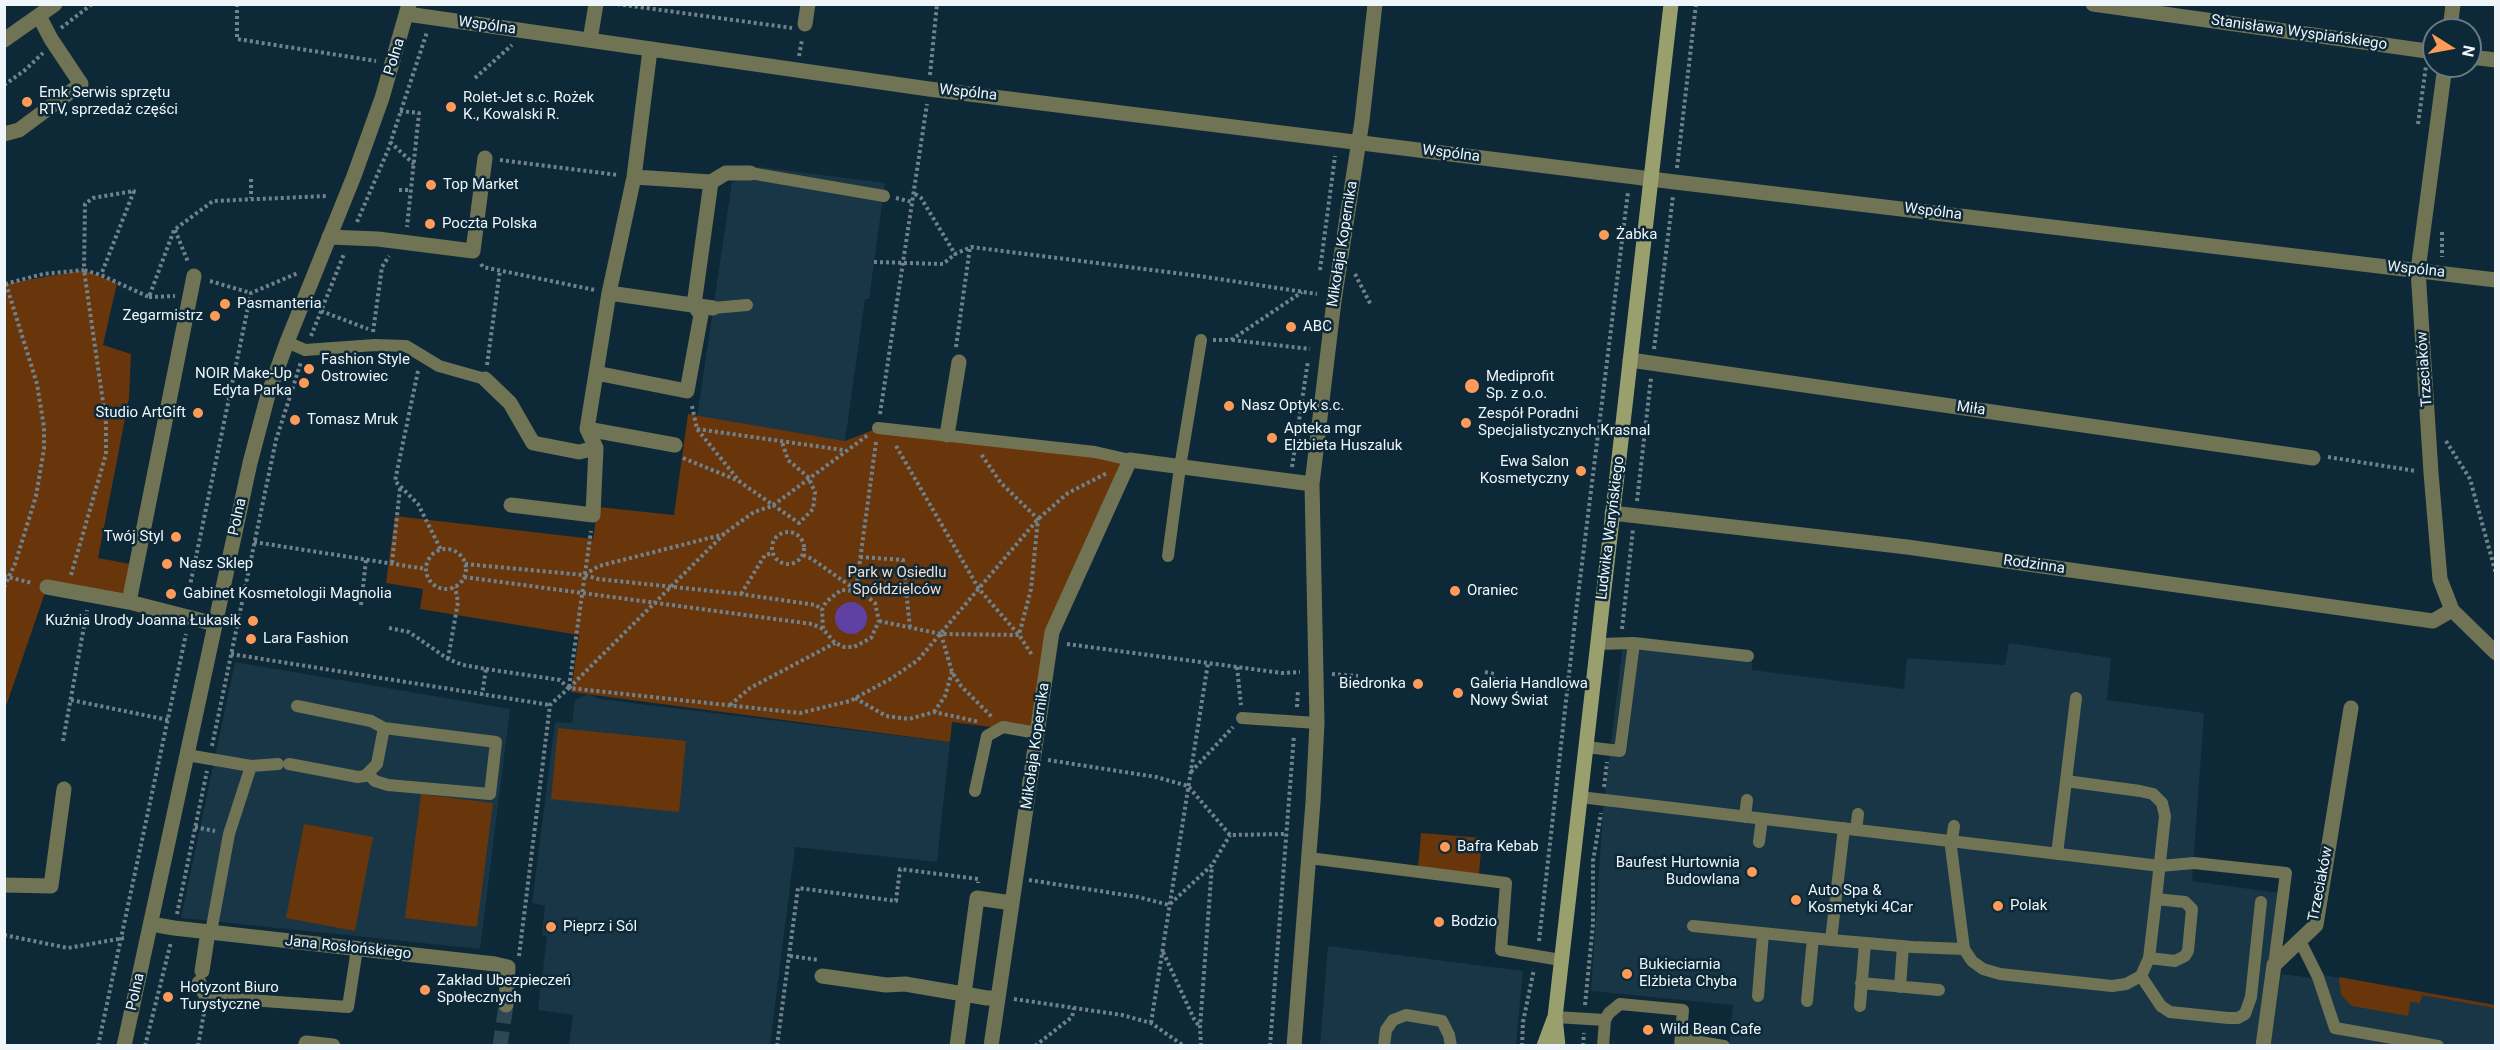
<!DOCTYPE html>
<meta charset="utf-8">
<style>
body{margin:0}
#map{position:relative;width:2500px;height:1050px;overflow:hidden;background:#0d2836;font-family:Roboto,sans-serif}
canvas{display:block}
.frame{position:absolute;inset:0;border:6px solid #eef6fb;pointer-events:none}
.north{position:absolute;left:2422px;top:18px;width:60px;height:60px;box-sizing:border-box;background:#0d2836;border:2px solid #677a85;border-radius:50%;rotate:101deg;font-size:16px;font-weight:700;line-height:24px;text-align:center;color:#eef6fb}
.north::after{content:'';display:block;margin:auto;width:21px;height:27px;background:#fe9b58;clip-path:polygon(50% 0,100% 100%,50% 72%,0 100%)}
</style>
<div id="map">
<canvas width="2500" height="1050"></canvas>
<div class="frame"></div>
<div class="north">N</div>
</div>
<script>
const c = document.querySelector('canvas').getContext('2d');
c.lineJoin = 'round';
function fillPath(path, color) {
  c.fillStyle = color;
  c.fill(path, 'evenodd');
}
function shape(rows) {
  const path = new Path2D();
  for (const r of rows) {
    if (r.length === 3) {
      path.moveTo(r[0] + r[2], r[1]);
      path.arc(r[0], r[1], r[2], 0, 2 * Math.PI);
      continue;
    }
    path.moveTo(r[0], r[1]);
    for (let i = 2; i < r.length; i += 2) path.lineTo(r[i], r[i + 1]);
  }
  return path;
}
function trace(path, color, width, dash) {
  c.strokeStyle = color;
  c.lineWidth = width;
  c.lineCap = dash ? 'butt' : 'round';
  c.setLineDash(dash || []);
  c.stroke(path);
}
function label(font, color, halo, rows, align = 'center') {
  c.font = font + ' Roboto,sans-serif';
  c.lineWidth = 5;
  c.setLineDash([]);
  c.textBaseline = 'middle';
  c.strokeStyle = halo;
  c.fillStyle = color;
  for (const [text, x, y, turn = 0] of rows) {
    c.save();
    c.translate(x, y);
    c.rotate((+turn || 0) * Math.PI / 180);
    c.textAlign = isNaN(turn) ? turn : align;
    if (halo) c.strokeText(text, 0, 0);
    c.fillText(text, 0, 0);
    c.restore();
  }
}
fillPath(shape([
 [751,166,885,183,869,299,865,299,845,441,697,417,732,182,749,178],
 [2009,643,2111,658,2107,700,2204,713,2192,881,2279,893,2256,1045,1729,1045,1733,1005,1591,991,1603,810,1623,644,1752,660,1752,670,1904,689,1907,658,2005,665],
 [235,662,510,709,480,949,181,918],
 [588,694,600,699,950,742,937,862,795,847,770,1045,569,1045,573,1015,538,1010,547,936,542,935,545,906,532,903,555,722,572,723,575,700],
 [1328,946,1523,971,1516,1045,1320,1046],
 [2281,974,2313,978,2324,975,2495,1005,2495,1045,2270,1046]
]), '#183646');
fillPath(shape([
 [84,270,117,283,103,345,131,354,129,398,98,558,136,565,129,602,47,587,5,709,5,284],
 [688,414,845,441,878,428,1130,460,1052,632,1037,733,952,722,950,742,571,692,579,635,420,609,423,589,386,583,395,516,593,539,598,507,674,515],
 [558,728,686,741,679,812,551,799],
 [421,794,493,803,477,927,405,918],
 [304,824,373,837,355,931,286,918],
 [1421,833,1482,838,1479,874,1418,868],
 [2339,977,2495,1005,2495,1008,2422,995,2420,1003,2410,1002,2408,1016,2352,1006,2341,995]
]), '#69350a');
fillPath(shape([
 [851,618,16]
]), '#5f41a4');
trace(shape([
 [500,1046,506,1005]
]), '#2f4754', 15, [15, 8]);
trace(shape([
 [237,4,237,39,376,61],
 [617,4,792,28],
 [61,28,92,4],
 [799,56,802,40],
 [930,75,937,4],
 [475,78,512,45],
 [4,85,25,70,43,53],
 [400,111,419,113,407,227],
 [2418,124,2426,66],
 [390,142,414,164],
 [500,160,618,175],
 [1677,168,1696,4],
 [251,179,251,198],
 [399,190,411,190],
 [915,194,921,198,955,254,971,247,1199,276,1317,294],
 [896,198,912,202],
 [357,222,388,150,427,32],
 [175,230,188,262],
 [2442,232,2442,257],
 [874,262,943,264,955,254],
 [481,264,483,267,595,290],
 [1320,270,1335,156],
 [1355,274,1371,305],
 [210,281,251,293],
 [5,284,43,274,84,270,85,204,93,198,134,191,101,275],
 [149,297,175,296],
 [321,311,368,329],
 [373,332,382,267,389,256],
 [311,336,344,254],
 [1213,340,1231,340,1302,292],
 [1232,340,1310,349],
 [956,347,970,247],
 [1654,349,1673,196],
 [487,365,500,270],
 [418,371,395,481,418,504,441,550],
 [692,406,697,429,740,482,799,523,813,509,815,492,808,477,788,460,782,442],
 [880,414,927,104],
 [697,429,843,450],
 [2446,441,2470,479,2496,574],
 [896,446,979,589,1019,635,1032,655],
 [2328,457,2416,471],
 [683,458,739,481],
 [1292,467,1308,361],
 [1637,501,1651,378],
 [788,548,16],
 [254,542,426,569],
 [446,569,20],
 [803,555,812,559,856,590,876,442],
 [860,557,903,560,910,628],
 [392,563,400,488],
 [465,564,584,575,599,566,725,534],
 [71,575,106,454,106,423,84,270,101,275,149,297,174,230,213,201,327,196],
 [585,575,598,579,740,594,816,605,822,610],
 [4,576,32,583],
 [464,577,812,624,823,629,835,643,844,647,854,647,871,638,879,621,875,603,860,591,841,590,826,602,822,610,823,629],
 [4,587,15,564,36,496,44,449,44,427,37,384,6,284],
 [741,594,765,555,773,553],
 [187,600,251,293,298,273],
 [361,605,366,560],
 [879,621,941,634,1019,635,1031,589,1038,519,1001,483,981,454],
 [389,628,409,632,448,659,463,665,486,669,482,695],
 [1622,629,1633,529],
 [941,634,952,672,961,686,993,718],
 [1067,644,1282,673,1300,672],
 [231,654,550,705],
 [448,659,458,602,455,587],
 [1237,667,1241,705],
 [486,669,560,680,568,688],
 [1485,672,1494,674,1492,685],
 [1332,674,1358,676],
 [569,687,591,531],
 [569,688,725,533,754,512,772,506,868,435],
 [855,698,886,716,909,719,934,712,980,722],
 [71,700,168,720],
 [730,705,750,688,835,643],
 [1297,707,1298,690],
 [934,712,945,696,952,672],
 [63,741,87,610],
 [212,746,276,440,301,362],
 [1048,760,1156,777,1188,786,1230,835,1286,834],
 [1191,772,1233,727],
 [1604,787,1607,762],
 [195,827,215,831],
 [1029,880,1138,897,1169,905,1212,865,1230,835],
 [177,914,207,771],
 [4,935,68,948,124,938],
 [1539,941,1576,612,1628,192],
 [1163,952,1194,1019,1199,1026],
 [519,956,550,705,569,688,800,713,850,701,892,678,918,660,1038,519,1068,493,1107,473],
 [790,956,819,960],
 [1014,999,1122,1015,1151,1023,1184,1046],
 [1585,1005,1593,924,1593,861,1601,813],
 [1151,1023,1208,663],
 [98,1046,186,634],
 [145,1046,171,942],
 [198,1046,204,1013],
 [777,1046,798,888,896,901,900,869,978,879,978,883],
 [1035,1046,1072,1017,1074,1008],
 [1201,1046,1200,1027,1212,865],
 [1270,1046,1294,735],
 [1522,1046,1523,1022,1534,969],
 [1583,1046,1584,1033]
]), '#70838d', 4, [3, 3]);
trace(shape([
 [750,173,884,196],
 [713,308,747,305],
 [287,342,305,350,375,345,406,346,439,366,485,379],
 [878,428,1095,452,1130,460],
 [1168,556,1180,467,1201,340],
 [1597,644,1634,643,1748,656],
 [1242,718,1317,723],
 [1586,747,1620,751,1634,643],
 [187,755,251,766,229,834,211,932],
 [289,764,358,777,365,776,377,764,384,728,371,721,297,706],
 [251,766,278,764],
 [368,774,375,781,388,785,490,794,496,742,384,728],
 [2066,781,2076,698],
 [975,791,987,736,1003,727,1037,733],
 [1580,797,2160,866,2194,863,2286,873,2274,965],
 [1745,817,1747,800],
 [1844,828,1831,940,1913,947,1964,949,1951,847,1954,826],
 [1856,830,1858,814],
 [1759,842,1762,819],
 [1309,858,1506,883,1501,950,1561,960],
 [1693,926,1831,940],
 [2300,941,2318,977,2335,1028,2438,1046],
 [1964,949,1972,961,1983,969,2000,974,2112,986,2126,984,2141,976,2149,958,2156,899,2165,816,2162,803,2153,794,2140,791,2066,781,2057,854],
 [2149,958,2175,961,2185,956,2188,951,2192,909,2185,902,2156,899],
 [2141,976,2161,1006,2170,1012,2228,1018,2238,1018,2245,1014,2251,997,2261,902],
 [1861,983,1939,990],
 [1900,987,1903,946],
 [1758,996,1763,933],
 [207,997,348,1007,357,949],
 [1807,1001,1813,938],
 [1860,1006,1865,943],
 [1555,1017,1605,1020,1609,1013,1620,1004,1683,1010,1680,1046],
 [1681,1039,1724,1046],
 [1384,1046,1386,1030,1393,1020,1406,1015,1442,1021,1449,1035,1451,1046],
 [1603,1046,1605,1020]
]), '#707354', 12);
trace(shape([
 [2093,4,2434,52],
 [407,14,929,89,1675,182,2496,280],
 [805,24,808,4],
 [2450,30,2453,4],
 [590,40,596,4],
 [2470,57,2496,60],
 [2445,66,2418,270,2431,473,2440,579,2452,610,2496,653],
 [4,134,19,130,81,84,51,39,39,16],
 [634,177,711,182,726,173,750,173],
 [329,237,378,239,473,251,485,158],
 [609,293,713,308],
 [1630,360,2313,458],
 [596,373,687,391,701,315,694,305,711,182],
 [485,379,510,403,533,443,579,452,596,448],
 [587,429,675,445],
 [947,435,959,362],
 [511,505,593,515,596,448,587,429,609,293,634,177,650,50],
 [1612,513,1907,547,2433,621,2452,610],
 [47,587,129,602,215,624],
 [129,602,194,276],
 [4,885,51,886,64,789],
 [151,924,174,928,495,964,508,967,506,1005],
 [202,971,208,932],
 [822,976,886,985,905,984,987,998,998,998],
 [199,983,207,997],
 [306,1043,333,1046],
 [957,1046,977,898,1012,903],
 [991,1046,1052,632,1130,460,1312,484],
 [1294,1046,1313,802,1317,723,1312,484,1334,301,1362,121,1375,4],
 [2263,1046,2274,965,2316,925,2351,708]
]), '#707354', 15);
trace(shape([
 [4,40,55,4],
 [124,1046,250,463,268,395,287,342,354,176,382,98,409,4]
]), '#707354', 15);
trace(shape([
 [1544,1046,1554,1019],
 [1558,1046,1555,1017,1671,4]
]), '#9aa06d', 15);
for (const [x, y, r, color] of [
 [27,102,6,"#fe9b58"],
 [451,107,6,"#fe9b58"],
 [431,185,6,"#fe9b58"],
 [430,224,6,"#fe9b58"],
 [1604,235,6,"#fe9b58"],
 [225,304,6,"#fe9b58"],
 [215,316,6,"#fe9b58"],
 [1291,327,6,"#fe9b58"],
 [309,369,6,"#fe9b58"],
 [304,383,6,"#fe9b58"],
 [1472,386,8,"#fe9b58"],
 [1229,406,6,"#fe9b58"],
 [198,413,6,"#fe9b58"],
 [295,420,6,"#fe9b58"],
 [1466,423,6,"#fe9b58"],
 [1272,438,6,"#fe9b58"],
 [1581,471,6,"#fe9b58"],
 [176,537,6,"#fe9b58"],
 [167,564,6,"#fe9b58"],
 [1455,591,6,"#fe9b58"],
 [171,594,6,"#fe9b58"],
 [253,621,6,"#fe9b58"],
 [251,639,6,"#fe9b58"],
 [1418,684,6,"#fe9b58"],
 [1458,693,6,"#fe9b58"],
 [1445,847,6,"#fe9b58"],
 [1752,872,6,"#fe9b58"],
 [1796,900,6,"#fe9b58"],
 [1998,906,6,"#fe9b58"],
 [1439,922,6,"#fe9b58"],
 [551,927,6,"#fe9b58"],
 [1627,974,6,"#fe9b58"],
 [425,990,6,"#fe9b58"],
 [168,997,6,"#fe9b58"],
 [1648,1030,6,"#fe9b58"]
]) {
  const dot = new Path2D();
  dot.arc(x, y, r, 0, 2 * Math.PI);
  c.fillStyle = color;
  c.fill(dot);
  trace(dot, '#0d2836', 2);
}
label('15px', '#eef6fb', '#0d2836', [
 ["Wspólna",487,26,8],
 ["Stanisława Wyspiańskiego",2299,33,8],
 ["Polna",395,57,-73],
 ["Wspólna",968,93,6],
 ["Wspólna",1451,154,7],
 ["Wspólna",1933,212,7],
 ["Mikołaja Kopernika",1343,244,-81],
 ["Wspólna",2416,270,6],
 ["Trzeciaków",2425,369,-94],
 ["Miła",1971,409,8],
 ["Polna",238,517,-78],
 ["Ludwika Waryńskiego",1611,528,-83],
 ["Rodzinna",2034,565,8],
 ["Mikołaja Kopernika",1036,746,-82],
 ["Trzeciaków",2321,884,-79],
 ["Jana Rosłońskiego",348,948,6],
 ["Polna",136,992,-78]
]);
label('15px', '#eef6fb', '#0d2836', [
 ["Emk Serwis sprzętu",39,93],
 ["RTV, sprzedaż części",39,110],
 ["Rolet-Jet s.c. Rożek",463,98],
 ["K., Kowalski R.",463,115],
 ["Top Market",443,185],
 ["Poczta Polska",442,224],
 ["Żabka",1616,235],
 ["Pasmanteria",237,304],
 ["Zegarmistrz",203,316,"right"],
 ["ABC",1303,327],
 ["Fashion Style",321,360],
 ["Ostrowiec",321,377],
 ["NOIR Make-Up",292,374,"right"],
 ["Edyta Parka",292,391,"right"],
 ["Mediprofit",1486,377],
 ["Sp. z o.o.",1486,394],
 ["Nasz Optyk s.c.",1241,406],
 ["Studio ArtGift",186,413,"right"],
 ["Zespół Poradni",1478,414],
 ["Specjalistycznych Krasnal",1478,431],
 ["Tomasz Mruk",307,420],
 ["Apteka mgr",1284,429],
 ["Elżbieta Huszaluk",1284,446],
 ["Ewa Salon",1569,462,"right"],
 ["Kosmetyczny",1569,479,"right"],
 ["Twój Styl",164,537,"right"],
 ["Nasz Sklep",179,564],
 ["Oraniec",1467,591],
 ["Gabinet Kosmetologii Magnolia",183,594],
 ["Kuźnia Urody Joanna Łukasik",241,621,"right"],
 ["Lara Fashion",263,639],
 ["Biedronka",1406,684,"right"],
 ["Galeria Handlowa",1470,684],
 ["Nowy Świat",1470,701],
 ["Bafra Kebab",1457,847],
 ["Baufest Hurtownia",1740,863,"right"],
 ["Budowlana",1740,880,"right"],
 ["Auto Spa &",1808,891],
 ["Kosmetyki 4Car",1808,908],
 ["Polak",2010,906],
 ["Bodzio",1451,922],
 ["Pieprz i Sól",563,927],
 ["Bukieciarnia",1639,965],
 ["Elżbieta Chyba",1639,982],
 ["Zakład Ubezpieczeń",437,981],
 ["Społecznych",437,998],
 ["Hotyzont Biuro",180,988],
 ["Turystyczne",180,1005],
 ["Wild Bean Cafe",1660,1030]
], 'left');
label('15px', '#f4daca', '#0d2836', [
 ["Park w Osiedlu",897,573],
 ["Spółdzielców",897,590]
]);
</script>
